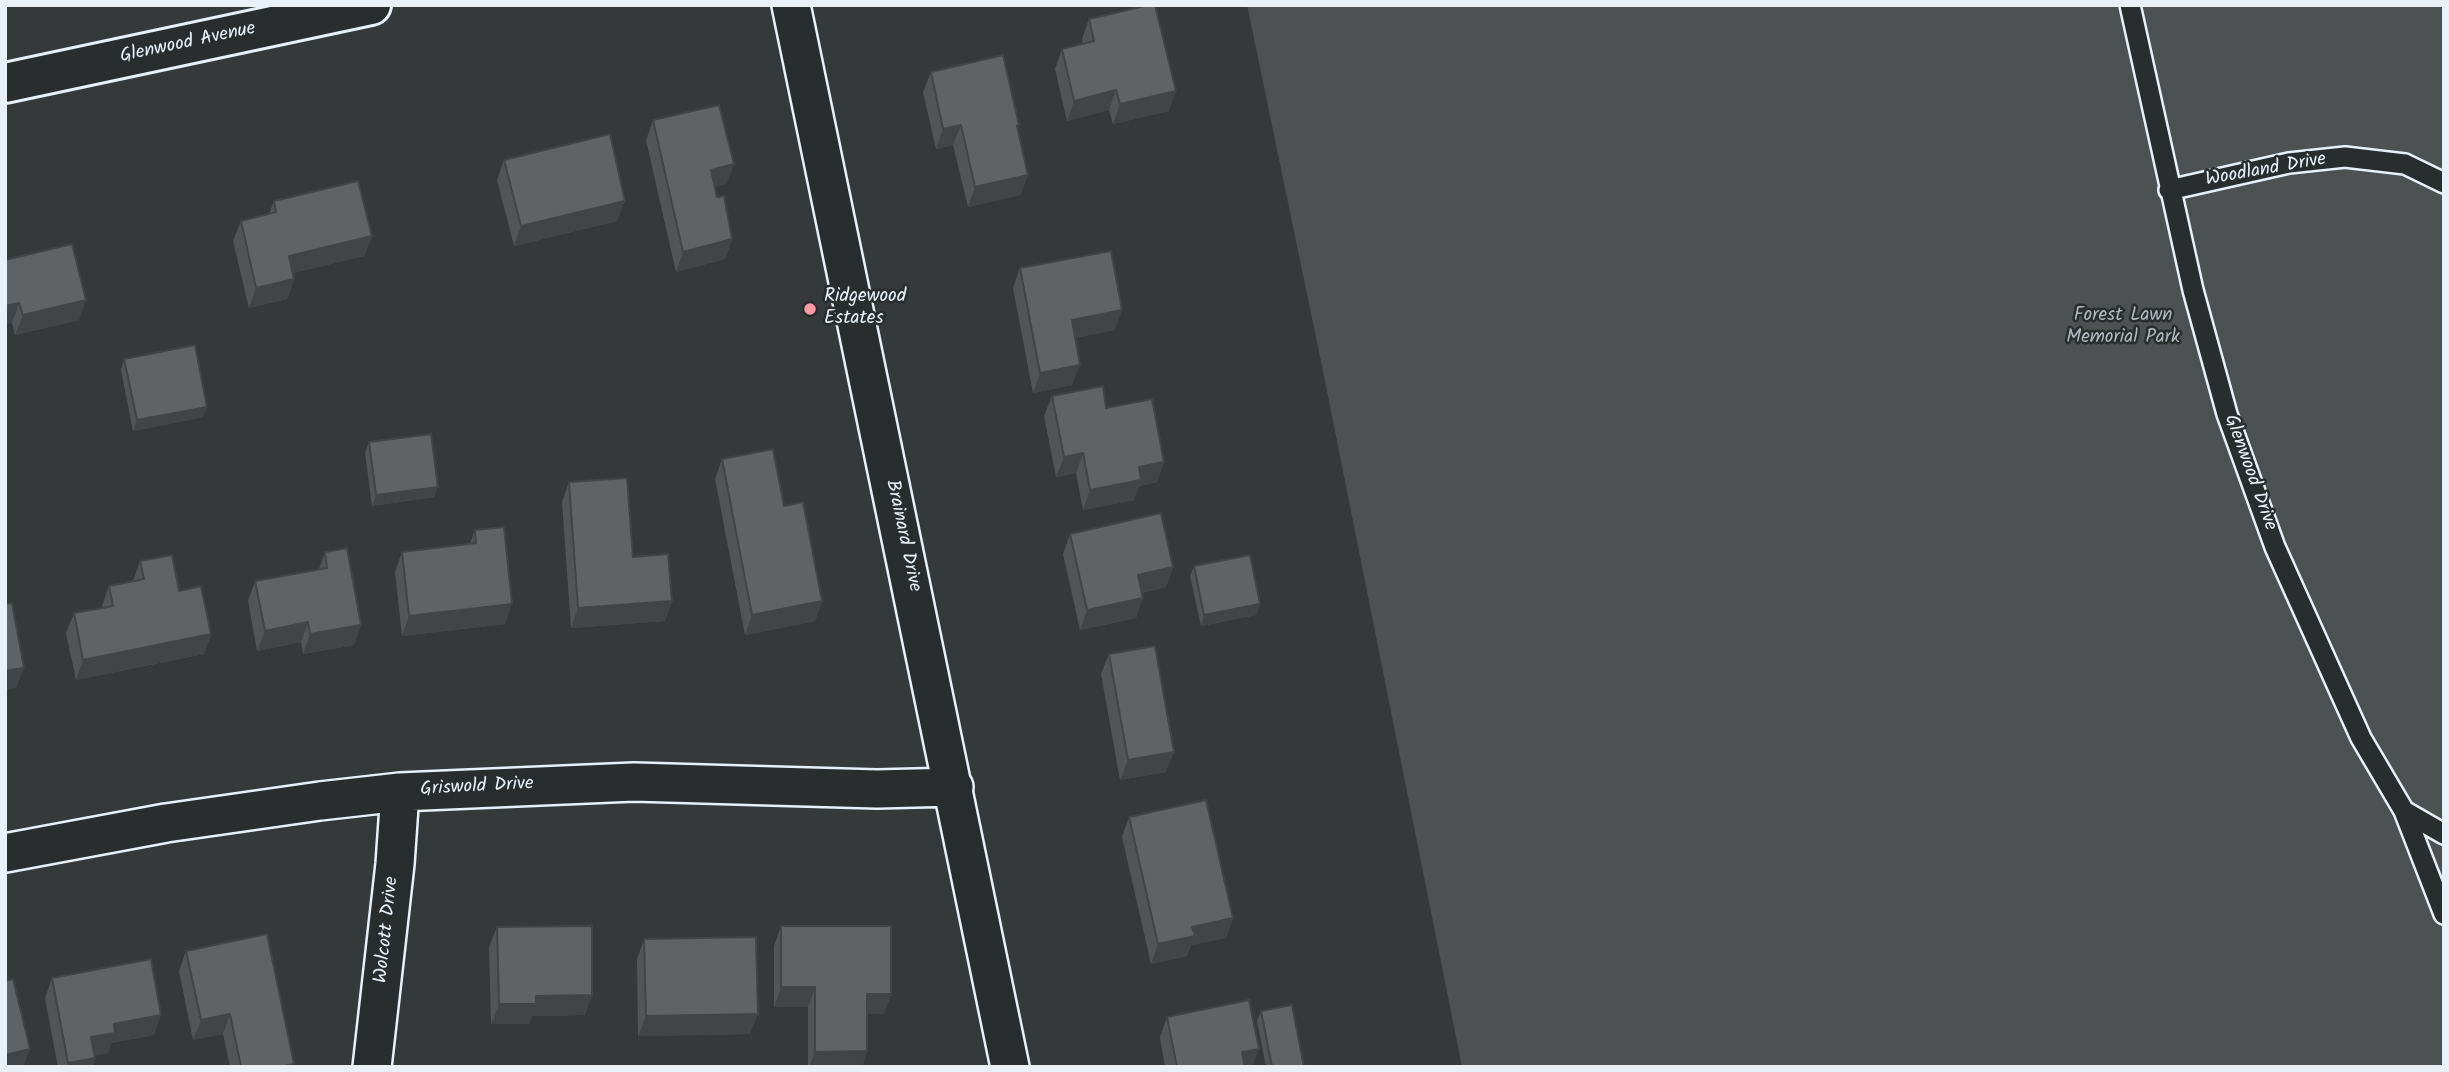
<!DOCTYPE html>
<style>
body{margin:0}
#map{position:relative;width:2449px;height:1072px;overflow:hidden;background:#35393a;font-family:Kalam,sans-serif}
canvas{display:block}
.frame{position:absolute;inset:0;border:7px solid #e8f1f8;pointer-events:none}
</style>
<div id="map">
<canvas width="2449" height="1072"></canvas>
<div class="frame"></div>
</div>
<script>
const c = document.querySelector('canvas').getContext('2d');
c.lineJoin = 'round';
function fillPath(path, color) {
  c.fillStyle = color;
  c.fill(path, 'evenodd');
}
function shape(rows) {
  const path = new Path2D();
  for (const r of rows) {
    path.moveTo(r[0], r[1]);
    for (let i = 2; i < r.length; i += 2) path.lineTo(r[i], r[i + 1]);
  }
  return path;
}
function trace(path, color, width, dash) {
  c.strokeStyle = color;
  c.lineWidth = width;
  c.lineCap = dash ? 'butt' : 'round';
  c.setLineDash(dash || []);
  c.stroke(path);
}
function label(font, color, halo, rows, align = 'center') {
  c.font = font + ' Kalam,sans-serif';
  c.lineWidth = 5;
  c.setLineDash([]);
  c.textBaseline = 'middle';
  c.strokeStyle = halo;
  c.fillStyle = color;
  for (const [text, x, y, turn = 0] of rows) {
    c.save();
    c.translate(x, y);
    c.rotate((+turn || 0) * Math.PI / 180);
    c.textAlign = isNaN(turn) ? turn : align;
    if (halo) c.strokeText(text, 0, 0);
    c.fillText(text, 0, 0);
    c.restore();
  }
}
fillPath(shape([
 [1247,5,2444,5,2444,1067,1462,1067,1323,371]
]), '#4d5152');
const service = shape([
 [2130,5,2193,290,2227,414,2275,547,2361,738,2404,811,2444,914],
 [2169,190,2289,163,2345,157,2405,164,2444,183],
 [2404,811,2444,834]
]);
const minor = shape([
 [791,5,1010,1067],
 [5,853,166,823,320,801,400,792,634,782,877,789,954,787],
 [372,1067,395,864,400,792]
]);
const tertiary = shape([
 [5,83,371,5]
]);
trace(service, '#e8f1f8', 24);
trace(minor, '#e8f1f8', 42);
trace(tertiary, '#e8f1f8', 44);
trace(service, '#2a2d2e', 19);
trace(minor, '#2a2d2e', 37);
trace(tertiary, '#2a2d2e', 38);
fillPath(shape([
 [1089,19,1169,111,1113,124,1109,110,1067,121,1055,69,1062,49,1083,44,1082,39],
 [931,72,1018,130,1028,175,1020,195,968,207,953,145,936,149,923,92],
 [653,120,734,164,726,184,715,187,717,197,732,239,725,259,676,272,646,140],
 [504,160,617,221,514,246,497,180],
 [274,201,372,236,364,256,293,273,294,279,287,299,249,308,233,241,241,221,269,214],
 [5,260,79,320,15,335,12,323],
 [1020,268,1115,330,1075,338,1072,385,1033,393,1013,288],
 [124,359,203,417,133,431,121,370],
 [1052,396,1106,408,1164,462,1157,482,1139,486,1134,500,1083,510,1076,473,1056,477,1044,416],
 [369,442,434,497,372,506,365,453],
 [722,459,784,506,822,601,815,621,745,635,715,479],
 [569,482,672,601,665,621,571,628,562,502],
 [475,530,505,624,402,636,395,572,402,552,470,544],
 [1070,534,1173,567,1166,587,1142,593,1136,618,1080,630,1063,554],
 [325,552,361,625,354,645,303,654,301,642,257,651,248,601,255,581,319,569],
 [140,561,179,591,211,634,204,654,76,680,66,633,74,613,102,608,102,606,109,586,133,581],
 [1194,566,1260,604,1256,615,1201,626,1190,576],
 [1109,654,1166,772,1120,780,1101,674],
 [1129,817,1233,918,1226,938,1191,945,1187,956,1151,964,1122,837],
 [781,926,891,994,884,1014,867,1014,867,1051,862,1067,808,1067,808,1007,774,1007,774,946],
 [497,927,585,1015,532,1016,529,1024,491,1024,489,947],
 [644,939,750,1034,638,1036,637,959],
 [186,951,293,1067,230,1067,223,1034,193,1040,179,971],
 [52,978,154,1035,111,1043,108,1053,94,1055,95,1058,92,1067,58,1067,45,998],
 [1261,1011,1304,1067,1266,1067,1257,1021],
 [1167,1017,1252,1067,1165,1067,1160,1037]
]), '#525557');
fillPath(shape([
 [1116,90,1109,110,1067,121,1074,101],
 [1176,91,1169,111,1113,124,1120,104],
 [961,125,953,145,936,149,943,129],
 [734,164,726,184,704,190,711,170],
 [1028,175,1020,195,968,207,975,187],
 [625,201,617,221,514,246,521,226],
 [372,236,364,256,281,276,289,256],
 [732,239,725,259,676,272,683,252],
 [294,279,287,299,249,308,256,288],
 [86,300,79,320,15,335,23,315],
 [19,303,12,323,5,325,5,306],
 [1122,310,1115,330,1064,340,1072,320],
 [1080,365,1072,385,1033,393,1040,373],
 [207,407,203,417,133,431,137,420],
 [1083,453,1076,473,1056,477,1064,457],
 [1164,462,1157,482,1139,486,1134,500,1083,510,1090,490,1139,467],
 [438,487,434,497,372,506,376,495],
 [1173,567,1166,587,1131,595,1138,575],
 [1143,598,1136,618,1080,630,1087,610],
 [672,601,665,621,571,628,578,608],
 [822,601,815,621,745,635,752,615],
 [512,604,505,624,402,636,409,616],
 [1260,604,1256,615,1201,626,1204,615],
 [308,622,301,642,257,651,265,631],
 [361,625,354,645,303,654,310,634],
 [211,634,204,654,76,680,83,660],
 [24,668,16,688,5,690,5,671],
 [1174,752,1166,772,1120,780,1128,760],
 [1233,918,1226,938,1191,945,1187,956,1151,964,1158,944,1192,927],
 [781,987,815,987,808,1007,774,1007],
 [867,994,891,994,884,1014,860,1014],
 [592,995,585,1015,532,1016,529,1024,491,1024,499,1004,536,996],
 [230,1014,223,1034,193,1040,201,1020],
 [758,1014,750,1034,638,1036,646,1016],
 [161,1015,154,1035,111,1043,108,1053,84,1057,91,1037,114,1024],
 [30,1049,23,1067,5,1067,5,1055],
 [1259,1049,1252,1067,1236,1067,1242,1052],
 [867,1051,862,1067,809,1067,815,1052],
 [95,1058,92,1067,67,1067,68,1063]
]), '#424547');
const building = shape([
 [1149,5,1155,5,1176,91,1120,104,1116,90,1074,101,1062,49,1094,41,1089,19,1149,5],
 [1003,55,1019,125,1017,126,1028,175,975,187,961,125,943,129,931,72,1003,55],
 [719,105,734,164,711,170,717,197,724,196,732,239,683,252,653,120,719,105],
 [610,134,625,201,521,226,504,160,610,134],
 [358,181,372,236,289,256,294,279,256,288,241,221,276,212,274,201,358,181],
 [72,244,86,300,23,315,19,303,5,306,5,260,72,244],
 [1111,251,1122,310,1072,320,1080,365,1040,373,1020,268,1111,251],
 [195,345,207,407,137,420,124,359,195,345],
 [1103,386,1106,408,1152,399,1164,462,1139,467,1141,480,1090,490,1083,453,1064,457,1052,396,1103,386],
 [431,434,438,487,376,495,369,442,431,434],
 [773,449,784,506,803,502,822,601,752,615,722,459,773,449],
 [627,478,633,557,668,554,672,601,578,608,569,482,627,478],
 [1161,513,1173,567,1138,575,1143,598,1087,610,1070,534,1161,513],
 [504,527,512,604,409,616,402,552,476,543,475,530,504,527],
 [347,548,361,625,310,634,308,622,265,631,255,581,327,568,325,552,347,548],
 [172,555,179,591,201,586,211,634,83,660,74,613,113,606,109,586,144,579,140,561,172,555],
 [1250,555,1260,604,1204,615,1194,566,1250,555],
 [12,603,24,668,5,671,5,604,12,603],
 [1155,646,1174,752,1128,760,1109,654,1155,646],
 [1206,800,1233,918,1192,927,1195,936,1158,944,1129,817,1206,800],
 [592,926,592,995,536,996,536,1004,499,1004,497,927,592,926],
 [781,926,891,926,891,994,867,994,867,1051,815,1052,815,987,781,987,781,926],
 [267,934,294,1064,280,1067,241,1067,230,1014,201,1020,186,951,267,934],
 [756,937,758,1014,646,1016,644,939,756,937],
 [151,959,161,1015,114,1024,115,1033,91,1037,95,1058,68,1063,52,978,151,959],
 [13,979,30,1049,5,1055,5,981,13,979],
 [1249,1000,1259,1049,1242,1052,1245,1067,1177,1067,1167,1017,1249,1000],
 [1292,1005,1304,1067,1272,1067,1261,1011,1292,1005]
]);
fillPath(building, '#5f6365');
trace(building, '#424547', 2);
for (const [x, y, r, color] of [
 [810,309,7,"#ff9aa2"]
]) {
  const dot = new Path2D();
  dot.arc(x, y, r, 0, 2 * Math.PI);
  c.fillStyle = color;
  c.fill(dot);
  trace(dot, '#2a2d2e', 2.5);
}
label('19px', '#e8f1f8', '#2a2d2e', [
 ["Glenwood Avenue",188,44,-12],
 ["Woodland Drive",2266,171,-10],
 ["Glenwood Drive",2249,473,70],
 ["Brainard Drive",902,536,78],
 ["Griswold Drive",477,788,-3],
 ["Wolcott Drive",388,930,-84]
]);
label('19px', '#e8f1f8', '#2a2d2e', [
 ["Ridgewood",824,298],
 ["Estates",824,320]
], 'left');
label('19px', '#b2b9be', '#2a2d2e', [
 ["Forest Lawn",2123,317],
 ["Memorial Park",2123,339]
]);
</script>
